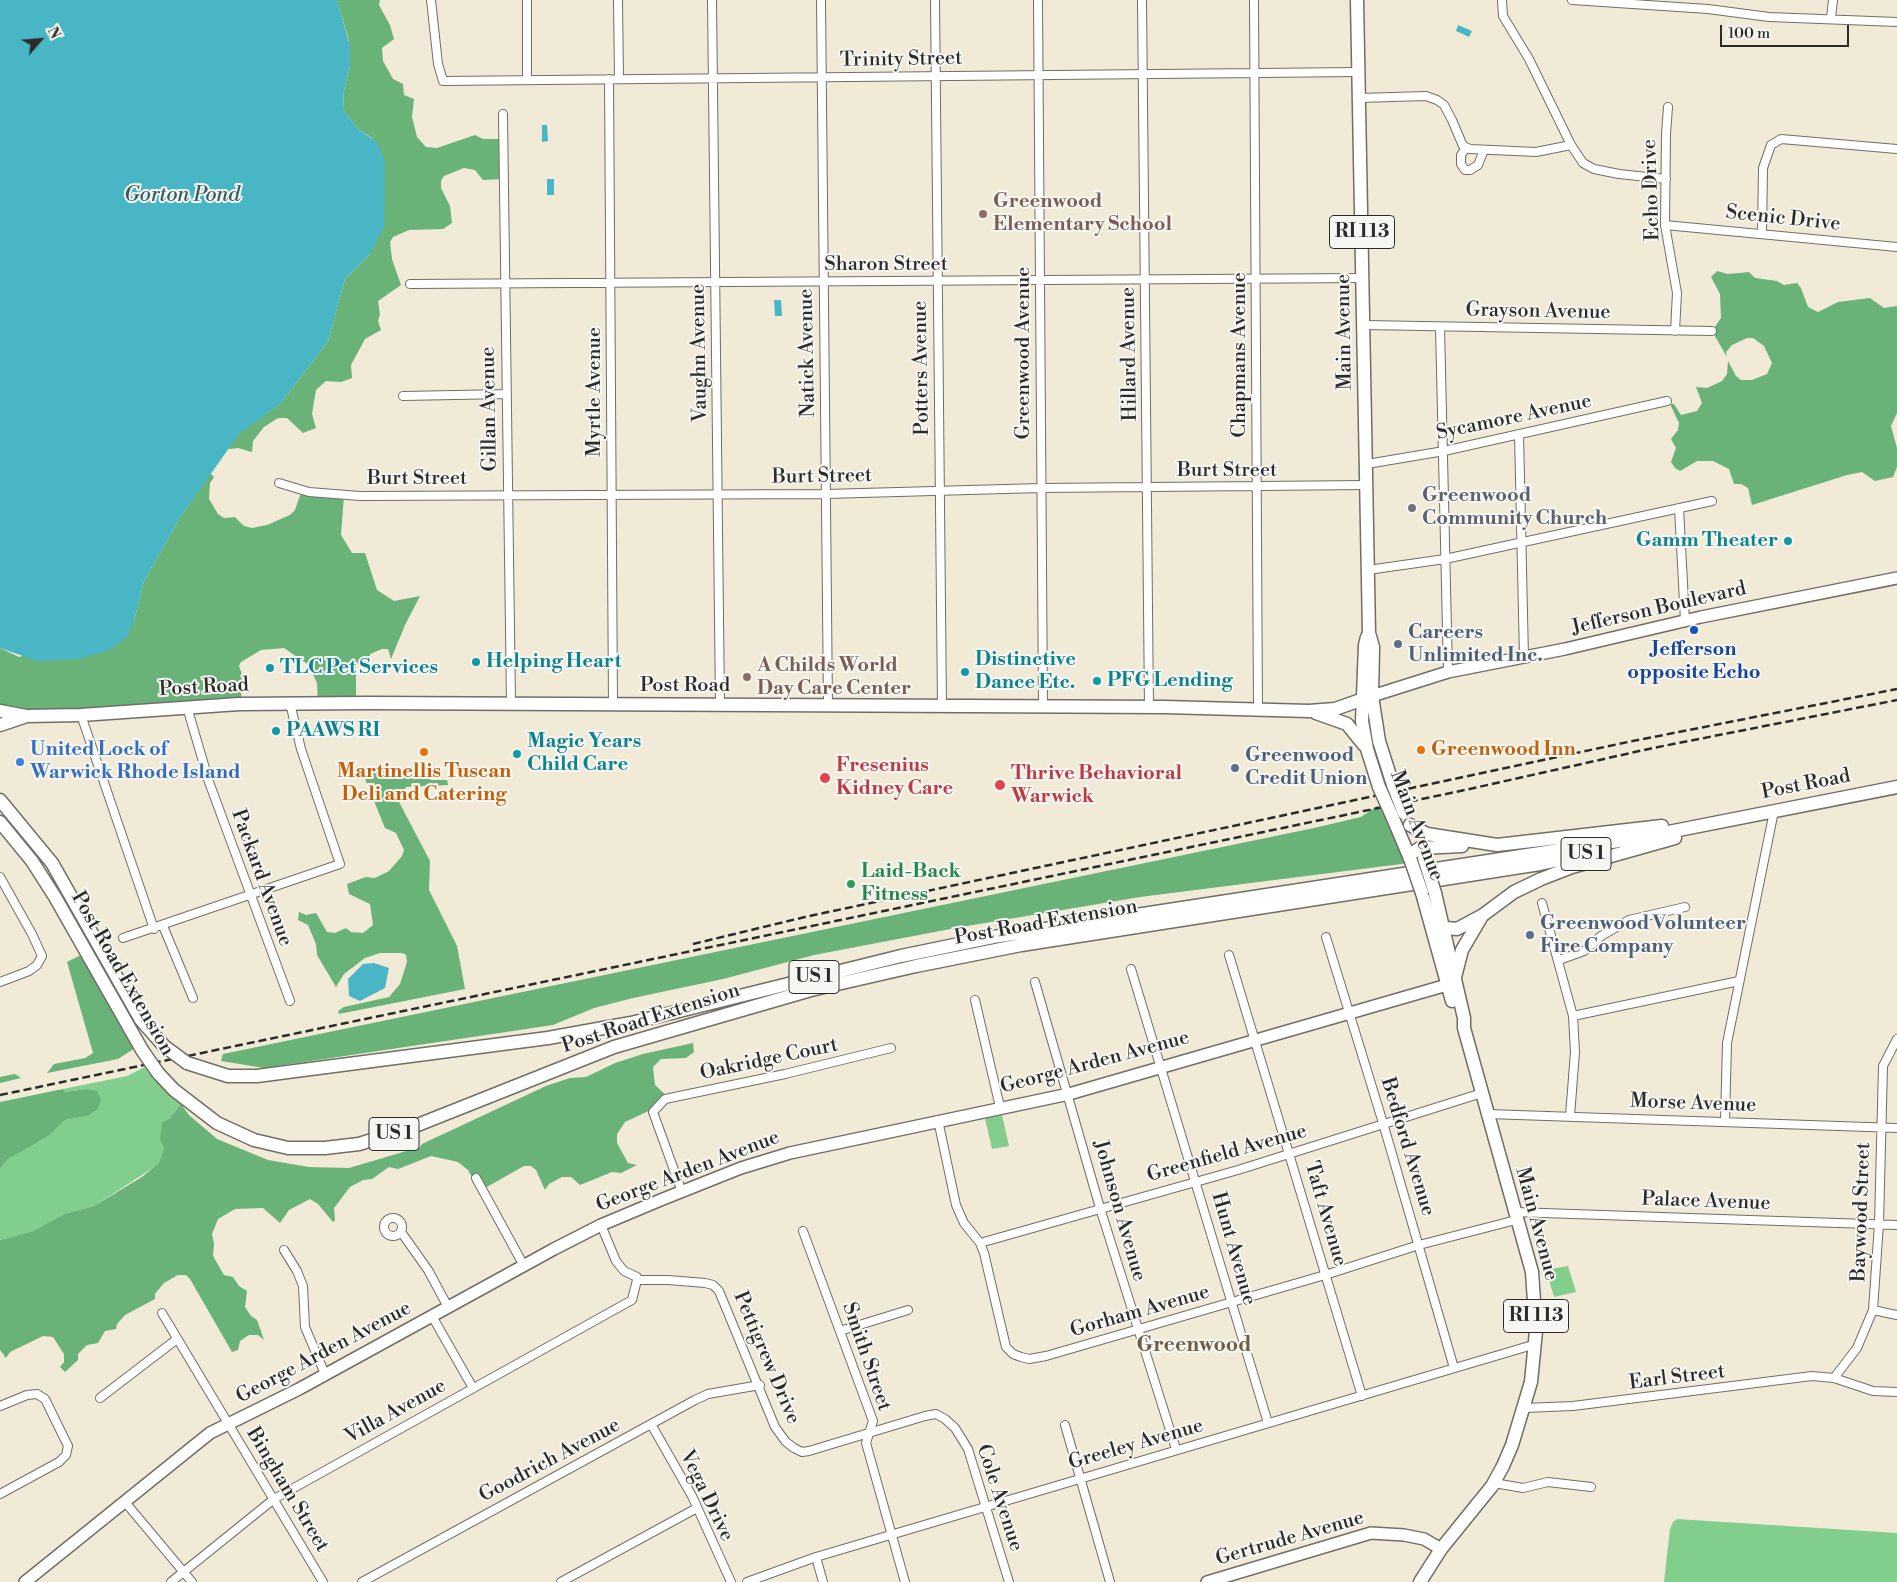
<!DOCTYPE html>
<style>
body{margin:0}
#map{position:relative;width:1897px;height:1582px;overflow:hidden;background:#f1ead7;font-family:"Libre Bodoni",serif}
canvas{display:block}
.north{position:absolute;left:15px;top:15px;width:50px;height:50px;-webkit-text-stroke:4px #f6f6f2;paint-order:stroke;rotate:63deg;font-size:14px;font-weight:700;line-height:20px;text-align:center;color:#2b2b2b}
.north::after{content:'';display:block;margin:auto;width:18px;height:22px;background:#2b2b2b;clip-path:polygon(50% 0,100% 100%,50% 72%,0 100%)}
.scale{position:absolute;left:1720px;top:25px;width:129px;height:22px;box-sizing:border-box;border:2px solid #2b2b2b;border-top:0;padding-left:6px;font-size:15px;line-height:18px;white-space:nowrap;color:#2b2b2b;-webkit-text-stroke:4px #f6f6f2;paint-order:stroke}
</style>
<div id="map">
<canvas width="1897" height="1582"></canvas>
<div class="north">N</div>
<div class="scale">100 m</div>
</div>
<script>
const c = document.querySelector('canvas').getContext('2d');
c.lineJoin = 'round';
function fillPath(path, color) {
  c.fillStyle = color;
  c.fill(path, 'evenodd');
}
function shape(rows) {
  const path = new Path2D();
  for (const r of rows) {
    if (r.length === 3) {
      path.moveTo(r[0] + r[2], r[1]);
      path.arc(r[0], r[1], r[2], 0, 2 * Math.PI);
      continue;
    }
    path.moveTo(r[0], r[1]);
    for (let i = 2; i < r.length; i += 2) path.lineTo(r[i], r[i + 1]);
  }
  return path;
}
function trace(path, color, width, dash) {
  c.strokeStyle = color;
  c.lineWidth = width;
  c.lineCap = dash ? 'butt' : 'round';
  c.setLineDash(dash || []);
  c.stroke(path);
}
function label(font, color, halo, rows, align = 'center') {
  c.font = font + ' "Libre Bodoni",serif';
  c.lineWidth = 4;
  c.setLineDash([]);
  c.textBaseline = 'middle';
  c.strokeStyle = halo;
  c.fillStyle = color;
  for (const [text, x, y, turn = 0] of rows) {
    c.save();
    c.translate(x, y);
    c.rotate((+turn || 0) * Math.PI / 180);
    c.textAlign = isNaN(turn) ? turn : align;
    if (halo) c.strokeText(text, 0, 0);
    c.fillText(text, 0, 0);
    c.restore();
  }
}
fillPath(shape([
 [147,1066,160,1086,181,1104,169,1119,161,1139,164,1148,159,1164,94,1206,64,1214,33,1231,0,1240,0,1169,8,1159,22,1149,50,1135,65,1120,88,1116,97,1110,86,1089,65,1092,63,1089,127,1076],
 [1002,1115,1009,1146,992,1149,985,1118],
 [1568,1266,1576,1292,1554,1297,1546,1270],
 [1677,1519,1897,1533,1897,1582,1664,1582,1670,1529,1673,1522]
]), '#82cf8d');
fillPath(shape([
 [337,0,380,0,379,5,390,25,394,39,382,48,383,61,393,79,403,84,404,95,414,99,412,117,417,137,426,147,437,148,475,135,483,139,503,139,502,179,483,180,475,170,464,168,444,176,441,181,441,188,450,206,452,223,443,229,409,230,393,237,390,242,392,259,401,285,378,301,380,314,378,321,381,330,365,339,351,365,352,378,341,382,326,381,316,390,312,414,316,428,303,433,287,418,278,418,264,427,253,441,252,452,238,448,230,449,228,448,239,433,281,403,328,341,345,279,369,255,372,138,358,129,343,110,344,90,350,66,349,41],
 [1717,271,1728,274,1749,272,1755,278,1777,281,1784,285,1797,283,1801,288,1808,307,1818,312,1838,302,1870,298,1884,308,1897,306,1897,413,1891,426,1897,448,1897,467,1893,477,1875,481,1862,472,1847,475,1752,505,1748,488,1741,484,1734,484,1729,469,1713,461,1697,461,1680,471,1675,468,1671,462,1676,448,1671,439,1678,430,1679,423,1670,404,1674,404,1681,415,1697,411,1702,403,1696,387,1707,388,1722,381,1727,374,1728,361,1736,376,1741,380,1752,380,1767,374,1772,363,1764,346,1753,338,1747,338,1732,345,1726,352,1727,357,1712,331,1721,318,1720,294,1711,277],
 [210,473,214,477,210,483,209,499,218,514,224,518,235,517,244,526,252,528,267,525,290,515,295,510,302,490,344,496,341,535,352,553,365,553,377,590,394,601,420,596,405,625,391,659,388,649,382,649,370,654,369,662,356,665,356,701,318,703,317,683,309,665,284,648,261,650,241,662,239,666,243,677,240,683,242,702,0,719,0,648,19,657,134,621,144,581,181,516],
 [382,763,388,778,424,775,431,780,447,780,448,785,406,787,399,802,430,861,429,890,457,946,465,989,339,1014,338,1011,344,1007,389,997,400,984,407,962,406,955,402,953,380,953,365,958,344,974,336,987,317,955,316,944,308,925,298,920,299,912,306,915,316,913,327,932,335,933,346,928,351,932,363,933,373,925,370,904,349,894,347,884,366,877,375,878,389,871,402,856,404,850,396,833,385,828,363,774,375,772,378,764],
 [1377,806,1389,817,1409,863,1140,897,961,927,814,955,723,979,633,998,594,1008,553,1025,264,1068,221,1061,223,1054,1314,828,1361,817],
 [83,954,135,1048,118,1059,47,1073,54,1064,85,1058,93,1053,67,962],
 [693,1043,694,1052,686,1058,661,1059,653,1067,655,1085,669,1098,655,1108,625,1122,617,1134,617,1143,628,1163,637,1165,621,1173,612,1172,580,1185,571,1177,562,1177,549,1184,545,1190,536,1170,531,1166,524,1166,483,1189,476,1184,468,1170,458,1162,431,1156,398,1169,389,1167,372,1179,363,1180,350,1187,334,1208,335,1220,333,1222,318,1204,310,1199,289,1210,280,1223,263,1208,235,1209,218,1219,212,1234,214,1244,213,1256,224,1275,233,1277,239,1286,247,1291,245,1307,251,1316,257,1320,264,1340,258,1335,249,1335,240,1341,238,1350,232,1352,190,1279,186,1275,178,1275,164,1283,155,1294,155,1299,125,1315,117,1324,116,1329,105,1331,98,1343,87,1345,78,1354,78,1360,65,1372,60,1367,64,1362,64,1354,53,1337,43,1336,10,1352,6,1358,0,1350,0,1240,33,1231,64,1214,94,1206,142,1177,159,1163,164,1148,160,1139,162,1123,169,1119,181,1104,189,1115,217,1139,268,1160,309,1167,349,1168,420,1147,422,1144,546,1086,570,1078,586,1077,615,1063,643,1054],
 [15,1074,21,1078,0,1083,0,1077],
 [63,1089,65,1092,86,1089,97,1091,101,1100,97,1110,88,1116,65,1120,50,1135,8,1159,0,1169,0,1102]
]), '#69b278');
fillPath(shape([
 [0,0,337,0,350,46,350,66,344,90,343,110,358,129,377,142,385,161,384,227,369,255,345,279,328,341,281,403,239,434,181,516,144,581,134,621,127,637,109,650,79,659,37,661,0,648],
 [1458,25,1472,31,1469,37,1456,31],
 [542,125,547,125,548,141,542,142],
 [547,179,554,179,554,195,547,195],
 [774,300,781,300,782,316,775,316],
 [374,963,389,968,385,988,360,1001,349,996,348,979,363,964]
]), '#48b6c4');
const street = shape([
 [431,0,438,64,443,81,1359,72],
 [527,0,527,80],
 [618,0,619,79],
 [712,0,720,705],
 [821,0,828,706],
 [935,0,942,706],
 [1038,0,1043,706],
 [1142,0,1149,707],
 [1254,0,1258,710],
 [1502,0,1503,16,1529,59,1571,145,1583,163,1594,169,1619,174,1666,179],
 [1572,0,1708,9,1769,17,1897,22],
 [1831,18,1833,0],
 [609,79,613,705],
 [1359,98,1426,96,1437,100,1444,105,1452,120,1463,146,1470,149,1536,152,1571,145],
 [1668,107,1666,134,1665,225,1677,293,1675,331],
 [503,114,511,703],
 [1466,148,1461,155,1461,164,1465,170,1470,170,1478,165,1484,150],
 [1665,225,1897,247],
 [1762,233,1763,168,1771,145,1781,139,1897,149],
 [410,284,1363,278],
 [1364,325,1712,331],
 [1440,327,1448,672],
 [403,396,506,394],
 [1519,434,1524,658],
 [1367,464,1444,451,1667,401],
 [279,483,309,492,360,496,826,494,1041,488,1367,485],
 [1679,508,1685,621],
 [1368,570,1445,559,1712,501],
 [187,707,209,782,290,1001],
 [81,715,154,929],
 [0,877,32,934,42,956,37,965,29,971,0,982],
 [1542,903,1573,1016,1575,1052,1570,1116],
 [163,926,193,998],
 [1326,937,1383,1123,1454,1368],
 [123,938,340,864,301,749,290,703],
 [1229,955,1362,1396],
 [1559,960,1584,951,1601,936,1629,920,1685,907],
 [1131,969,1268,1423],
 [1035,982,1100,1208,1176,1449],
 [975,1000,1000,1107],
 [1573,1016,1739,981],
 [1488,1114,1897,1128],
 [938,1120,956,1205,964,1223,980,1243,984,1253,1006,1347,1013,1354,1021,1357,1029,1359,1046,1356,1325,1275,1419,1245,1516,1220],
 [1725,1121,1727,1043,1774,811],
 [476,1178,524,1266],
 [682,1192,653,1112,665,1099,785,1074,891,1048],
 [1514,1212,1897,1225],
 [393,1227,9],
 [601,1225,616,1261,624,1271,637,1277,637,1280],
 [803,1231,873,1421,866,1443,905,1582],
 [401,1232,428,1270,448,1307],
 [980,1243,1238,1170,1482,1093],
 [284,1250,297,1271,303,1286,305,1327,325,1374],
 [637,1280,668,1280,705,1283,713,1285,719,1291,775,1427,786,1442,794,1448,802,1452,809,1451,925,1416,936,1414,945,1419,955,1428,968,1449,1009,1582],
 [1873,1310,1897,1315],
 [162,1313,323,1582],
 [432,1316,473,1388],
 [840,1331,908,1310],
 [1834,1378,1857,1348,1873,1310,1879,1224,1883,1066,1897,1039],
 [100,1398,177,1339],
 [0,1406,27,1395,37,1394,45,1399,68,1446,66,1455,59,1462,0,1494],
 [1524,1408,1573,1406,1812,1376,1834,1378,1873,1391,1897,1392],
 [651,1424,692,1496,731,1582],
 [1065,1425,1110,1582],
 [1494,1483,1523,1488,1548,1482,1591,1487],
 [125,1502,192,1582],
 [816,1557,823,1582],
 [171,1582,274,1499,632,1300,637,1280],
 [362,1582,695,1400,708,1394,760,1385],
 [561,1582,697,1508],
 [747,1582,816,1557,1536,1344]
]);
const secondary = shape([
 [1372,696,1448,672,1565,649,1701,617,1897,578],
 [25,1582,210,1433,299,1389,554,1249,601,1225,663,1199,741,1168,790,1153,1069,1094,1447,985],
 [1207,1582,1371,1533,1404,1535,1424,1539,1441,1549]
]);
const primary = shape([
 [1357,0,1369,633,1373,647,1372,696,1379,741,1393,785],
 [1367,637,1365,645,1362,721,1367,749,1379,787],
 [0,711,26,716,81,715,239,704,368,703,1165,707,1309,711,1335,709,1372,696],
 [1316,713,1347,724,1364,745],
 [0,725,24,717],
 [0,800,52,863,141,1020,164,1046],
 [1392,816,1411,861],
 [0,822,32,861,55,897,142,1050],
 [1410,825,1427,834,1497,845,1662,826],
 [1409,855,1420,848,1462,846],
 [1422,893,1452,1001],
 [1428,914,1437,927,1457,929,1483,915,1514,892,1541,879,1572,867,1675,838],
 [1455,977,1462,950,1482,916],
 [187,1063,228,1076,257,1076,548,1038,631,1023,901,956,993,937,1638,838,1897,787],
 [158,1073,174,1090,217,1123,254,1140,288,1148,325,1148,359,1144,410,1128,614,1047,811,990,916,966,1021,945,1540,864,1593,853],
 [1420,1582,1441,1549,1492,1486,1503,1466,1512,1445,1531,1382,1536,1331,1532,1272,1464,1028,1464,1018,1435,893]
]);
trace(street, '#706e67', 10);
trace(secondary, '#706e67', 14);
trace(primary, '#706e67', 15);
trace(street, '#fff', 8);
trace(secondary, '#fff', 11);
trace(primary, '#fff', 12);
trace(shape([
 [693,944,805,917,1628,742,1897,689],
 [0,1095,1465,790,1653,748,1897,700]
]), '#2b2b2b', 2.5, [8, 4]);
const primaryBridge = shape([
 [1393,785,1404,813],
 [1379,787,1392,816],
 [1424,858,1435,893],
 [1411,861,1422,893],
 [164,1046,187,1063],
 [142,1050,158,1073]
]);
trace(primaryBridge, '#706e67', 15, []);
trace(primaryBridge, '#fff', 12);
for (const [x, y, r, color] of [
 [983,214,5,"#8d6e63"],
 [1412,508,5,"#6b7280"],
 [1788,541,5,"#0f9aa8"],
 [1694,630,5,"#1a4fb4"],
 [1398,644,5,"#5c6f8a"],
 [476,662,5,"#0f9aa8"],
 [270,668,5,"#0f9aa8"],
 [965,672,5,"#0f9aa8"],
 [747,677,5,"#8d6e63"],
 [1097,681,5,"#0f9aa8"],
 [276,731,5,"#0f9aa8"],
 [1421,750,5,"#e8710a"],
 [424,752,5,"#e8710a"],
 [517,754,5,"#0f9aa8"],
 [20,762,5,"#3f7fe0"],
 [1235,768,5,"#5c6f8a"],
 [825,778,6,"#e0444e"],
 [1000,785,6,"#e0444e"],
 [851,884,5,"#2e9e5b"],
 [1530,935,5,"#5c6f8a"]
]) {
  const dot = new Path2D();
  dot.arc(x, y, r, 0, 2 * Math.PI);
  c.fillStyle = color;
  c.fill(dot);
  trace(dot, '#f6f6f2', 2);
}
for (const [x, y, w] of [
 [1362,232,65],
 [1586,854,50],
 [814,977,50],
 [394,1134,50],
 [1536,1316,65]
]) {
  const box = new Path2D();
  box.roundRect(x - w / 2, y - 16.5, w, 33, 4);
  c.fillStyle = '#f6f6f2';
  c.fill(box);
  trace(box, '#2b2b2b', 1);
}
label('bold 19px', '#2b2b2b', null, [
 ["RI 113",1362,232],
 ["US 1",1586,854],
 ["US 1",814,977],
 ["US 1",394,1134],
 ["RI 113",1536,1316]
]);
label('20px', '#2b2b2b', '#f6f6f2', [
 ["Trinity Street",901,60,-1],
 ["Echo Drive",1652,190,-92],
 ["Scenic Drive",1783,219,6],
 ["Sharon Street",886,265],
 ["Grayson Avenue",1538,312,1],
 ["Main Avenue",1345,332,-91],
 ["Vaughn Avenue",700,353,-91],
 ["Natick Avenue",808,353,-91],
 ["Greenwood Avenue",1024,353,-90],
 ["Hillard Avenue",1130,354,-91],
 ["Chapmans Avenue",1240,355,-90],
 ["Potters Avenue",922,368,-91],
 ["Myrtle Avenue",595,392,-90],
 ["Gillan Avenue",490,409,-91],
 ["Sycamore Avenue",1514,418,-12],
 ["Burt Street",1227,471],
 ["Burt Street",822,477,-1],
 ["Burt Street",417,479],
 ["Jefferson Boulevard",1659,609,-13],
 ["Post Road",685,686],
 ["Post Road",204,688,-3],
 ["Post Road",1806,785,-11],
 ["Main Avenue",1416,826,69],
 ["Packard Avenue",261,878,70],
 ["Post Road Extension",1046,923,-10],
 ["Post Road Extension",122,974,60],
 ["Post Road Extension",651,1019,-18],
 ["Oakridge Court",769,1060,-12],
 ["George Arden Avenue",1095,1063,-15],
 ["Morse Avenue",1693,1104,2],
 ["Bedford Avenue",1407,1147,73],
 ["Greenfield Avenue",1227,1154,-16],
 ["George Arden Avenue",688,1172,-21],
 ["Palace Avenue",1706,1202,2],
 ["Johnson Avenue",1119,1211,74],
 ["Baywood Street",1862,1212,-88],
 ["Taft Avenue",1325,1214,74],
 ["Main Avenue",1536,1224,75],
 ["Hunt Avenue",1233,1249,74],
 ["Gorham Avenue",1140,1312,-16],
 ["George Arden Avenue",324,1353,-28],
 ["Smith Street",866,1357,71],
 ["Pettigrew Drive",766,1358,67],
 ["Earl Street",1677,1378,-7],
 ["Villa Avenue",396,1412,-29],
 ["Greeley Avenue",1136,1445,-16],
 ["Goodrich Avenue",550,1461,-28],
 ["Bingham Street",287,1490,59],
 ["Vega Drive",706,1496,64],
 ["Cole Avenue",999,1498,72],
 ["Gertrude Avenue",1290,1539,-16]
]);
label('bold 20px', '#785e54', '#f6f6f2', [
 ["Greenwood",993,202],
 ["Elementary School",993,225],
 ["A Childs World",757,666],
 ["Day Care Center",757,689]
], 'left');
label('bold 20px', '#5b616d', '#f6f6f2', [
 ["Greenwood",1422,496],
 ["Community Church",1422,519]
], 'left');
label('bold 20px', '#0d838f', '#f6f6f2', [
 ["Gamm Theater",1778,541,"right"],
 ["Distinctive",975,660],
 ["Dance Etc.",975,683],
 ["Helping Heart",486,662],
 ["TLC Pet Services",280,668],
 ["PFG Lending",1107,681],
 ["PAAWS RI",286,731],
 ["Magic Years",527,742],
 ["Child Care",527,765]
], 'left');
label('bold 20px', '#4e5e75', '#f6f6f2', [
 ["Careers",1408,633],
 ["Unlimited Inc.",1408,656],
 ["Greenwood",1245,756],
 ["Credit Union",1245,779],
 ["Greenwood Volunteer",1540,924],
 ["Fire Company",1540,947]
], 'left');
label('bold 20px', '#164399', '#f6f6f2', [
 ["Jefferson",1694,650],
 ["opposite Echo",1694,673]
]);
label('bold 20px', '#366cbe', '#f6f6f2', [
 ["United Lock of",30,750],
 ["Warwick Rhode Island",30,773]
], 'left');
label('bold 20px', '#c56008', '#f6f6f2', [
 ["Greenwood Inn",1431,750],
 ["Martinellis Tuscan",424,772,"center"],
 ["Deli and Catering",424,795,"center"]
], 'left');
label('bold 20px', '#be3a42', '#f6f6f2', [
 ["Fresenius",836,766],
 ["Kidney Care",836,789],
 ["Thrive Behavioral",1011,774],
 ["Warwick",1011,797]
], 'left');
label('bold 20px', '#27864d', '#f6f6f2', [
 ["Laid-Back",861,872],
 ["Fitness",861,895]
], 'left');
label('italic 21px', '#355c61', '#f6f6f2', [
 ["Gorton Pond",182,196]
]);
label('bold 21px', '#6f5c43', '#f6f6f2', [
 ["Greenwood",1194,1346]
]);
</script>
